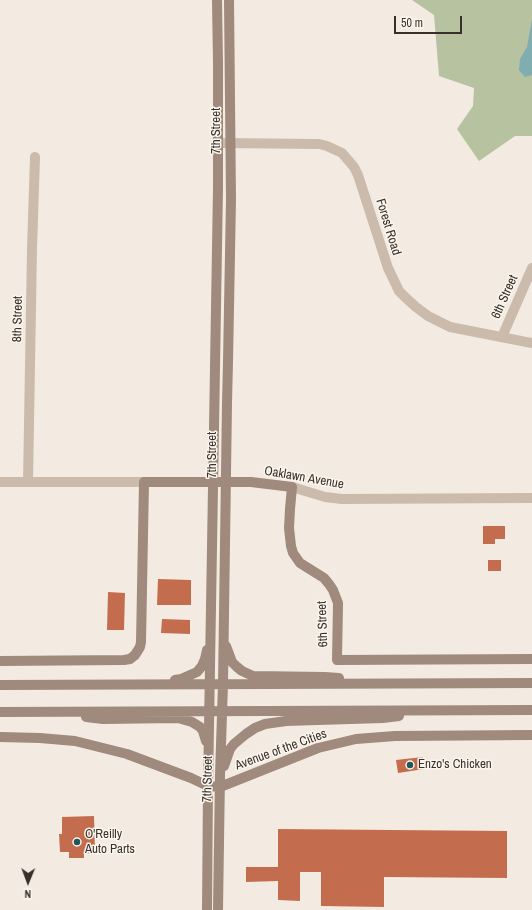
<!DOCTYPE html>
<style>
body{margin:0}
#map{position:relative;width:532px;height:910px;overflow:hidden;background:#f3ebe1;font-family:"Archivo Narrow",sans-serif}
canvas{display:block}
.north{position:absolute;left:8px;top:862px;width:40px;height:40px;-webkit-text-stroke:3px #faf5ed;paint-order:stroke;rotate:181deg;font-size:11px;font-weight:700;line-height:16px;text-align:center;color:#3a302b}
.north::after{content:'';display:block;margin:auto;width:14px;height:18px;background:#3a302b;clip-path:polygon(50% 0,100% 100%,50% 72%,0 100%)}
.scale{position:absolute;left:394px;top:16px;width:68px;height:18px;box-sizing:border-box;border:2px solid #3a302b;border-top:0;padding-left:5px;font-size:12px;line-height:14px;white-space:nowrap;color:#3a302b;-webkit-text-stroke:3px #faf5ed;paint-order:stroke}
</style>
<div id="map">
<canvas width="532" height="910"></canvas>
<div class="north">N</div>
<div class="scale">50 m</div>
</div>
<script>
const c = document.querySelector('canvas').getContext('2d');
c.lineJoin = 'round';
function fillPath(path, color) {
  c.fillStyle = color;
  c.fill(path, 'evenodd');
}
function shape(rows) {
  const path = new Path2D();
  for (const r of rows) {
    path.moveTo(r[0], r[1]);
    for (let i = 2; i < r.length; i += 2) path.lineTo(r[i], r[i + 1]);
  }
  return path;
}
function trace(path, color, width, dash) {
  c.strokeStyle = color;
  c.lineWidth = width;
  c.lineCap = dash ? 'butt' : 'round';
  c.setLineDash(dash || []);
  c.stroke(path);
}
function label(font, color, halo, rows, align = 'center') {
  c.font = font + ' "Archivo Narrow",sans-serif';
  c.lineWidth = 3;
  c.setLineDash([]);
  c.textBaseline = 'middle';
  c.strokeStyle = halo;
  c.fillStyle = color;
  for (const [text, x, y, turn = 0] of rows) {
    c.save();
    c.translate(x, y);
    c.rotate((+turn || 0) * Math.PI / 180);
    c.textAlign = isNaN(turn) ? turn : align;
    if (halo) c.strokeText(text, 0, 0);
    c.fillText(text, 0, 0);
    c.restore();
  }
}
fillPath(shape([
 [412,0,532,0,532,136,515,136,479,161,457,129,473,106,474,88,439,76,434,15]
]), '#b6c2a0');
fillPath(shape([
 [532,19,532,75,525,77,519,70,520,59,527,47]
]), '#80adb0');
fillPath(shape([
 [483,526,505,526,505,539,495,539,495,544,483,544],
 [488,560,501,560,501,571,488,571],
 [158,579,191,580,191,605,157,605],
 [108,592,125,593,124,630,107,630],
 [162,619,190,620,190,634,161,633],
 [423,757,424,769,398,773,396,760],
 [94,816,95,850,91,851,91,853,84,854,84,858,69,858,69,852,60,852,59,834,62,834,62,817],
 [278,829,507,831,507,878,384,877,384,907,321,906,321,872,300,872,300,901,278,900,278,881,246,882,246,867,278,867]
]), '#c36d4e');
trace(shape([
 [218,143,319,144,327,146,342,153,354,167,358,175,388,268,399,291,407,299,416,307,428,316,450,327,532,343],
 [502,337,532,268],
 [0,482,144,482],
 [28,482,32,249,35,157],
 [292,487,325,497,342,499,532,498]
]), '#cbbbac', 10);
trace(shape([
 [226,646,232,662,237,667,242,671,253,676,325,677,339,678],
 [0,661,124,660,130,659,135,655,140,647,141,642,144,482,251,482,292,487,290,509,289,528,291,546,293,553,300,563,324,578,329,584,333,590,338,603,337,660,532,659],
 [175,680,181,679,197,672,202,666,205,659,207,650],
 [0,685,532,683],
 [0,712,532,710],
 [86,717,103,719,178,718,192,722,200,727,203,731,206,741],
 [0,737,40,738,75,741,127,754,191,778,208,786,220,787,318,748,356,739,395,736,532,735],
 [224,766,230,749,234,744,246,734,255,728,265,724,286,721,383,718,399,716],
 [207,910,208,786,218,188,218,64,217,0],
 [218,910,220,775,223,684,227,403,228,362,231,199,229,0]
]), '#9f8a7d', 10);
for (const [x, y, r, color] of [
 [410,765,4,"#21565b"],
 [77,842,4,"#21565b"]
]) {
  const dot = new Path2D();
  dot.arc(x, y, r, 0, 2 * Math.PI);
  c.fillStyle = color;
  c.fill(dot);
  trace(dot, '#faf5ed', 1.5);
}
label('13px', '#3a302b', '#faf5ed', [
 ["7th Street",217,131,-90],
 ["Forest Road",388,227,73],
 ["6th Street",505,297,-66],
 ["8th Street",18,319,-89],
 ["7th Street",213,455,-90],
 ["Oaklawn Avenue",304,478,10],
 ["6th Street",323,624,-92],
 ["Avenue of the Cities",281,750,-20],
 ["7th Street",208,779,-89]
]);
label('13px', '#3a302b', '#faf5ed', [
 ["Enzo's Chicken",418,765],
 ["O'Reilly",85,835],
 ["Auto Parts",85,850]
], 'left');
</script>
